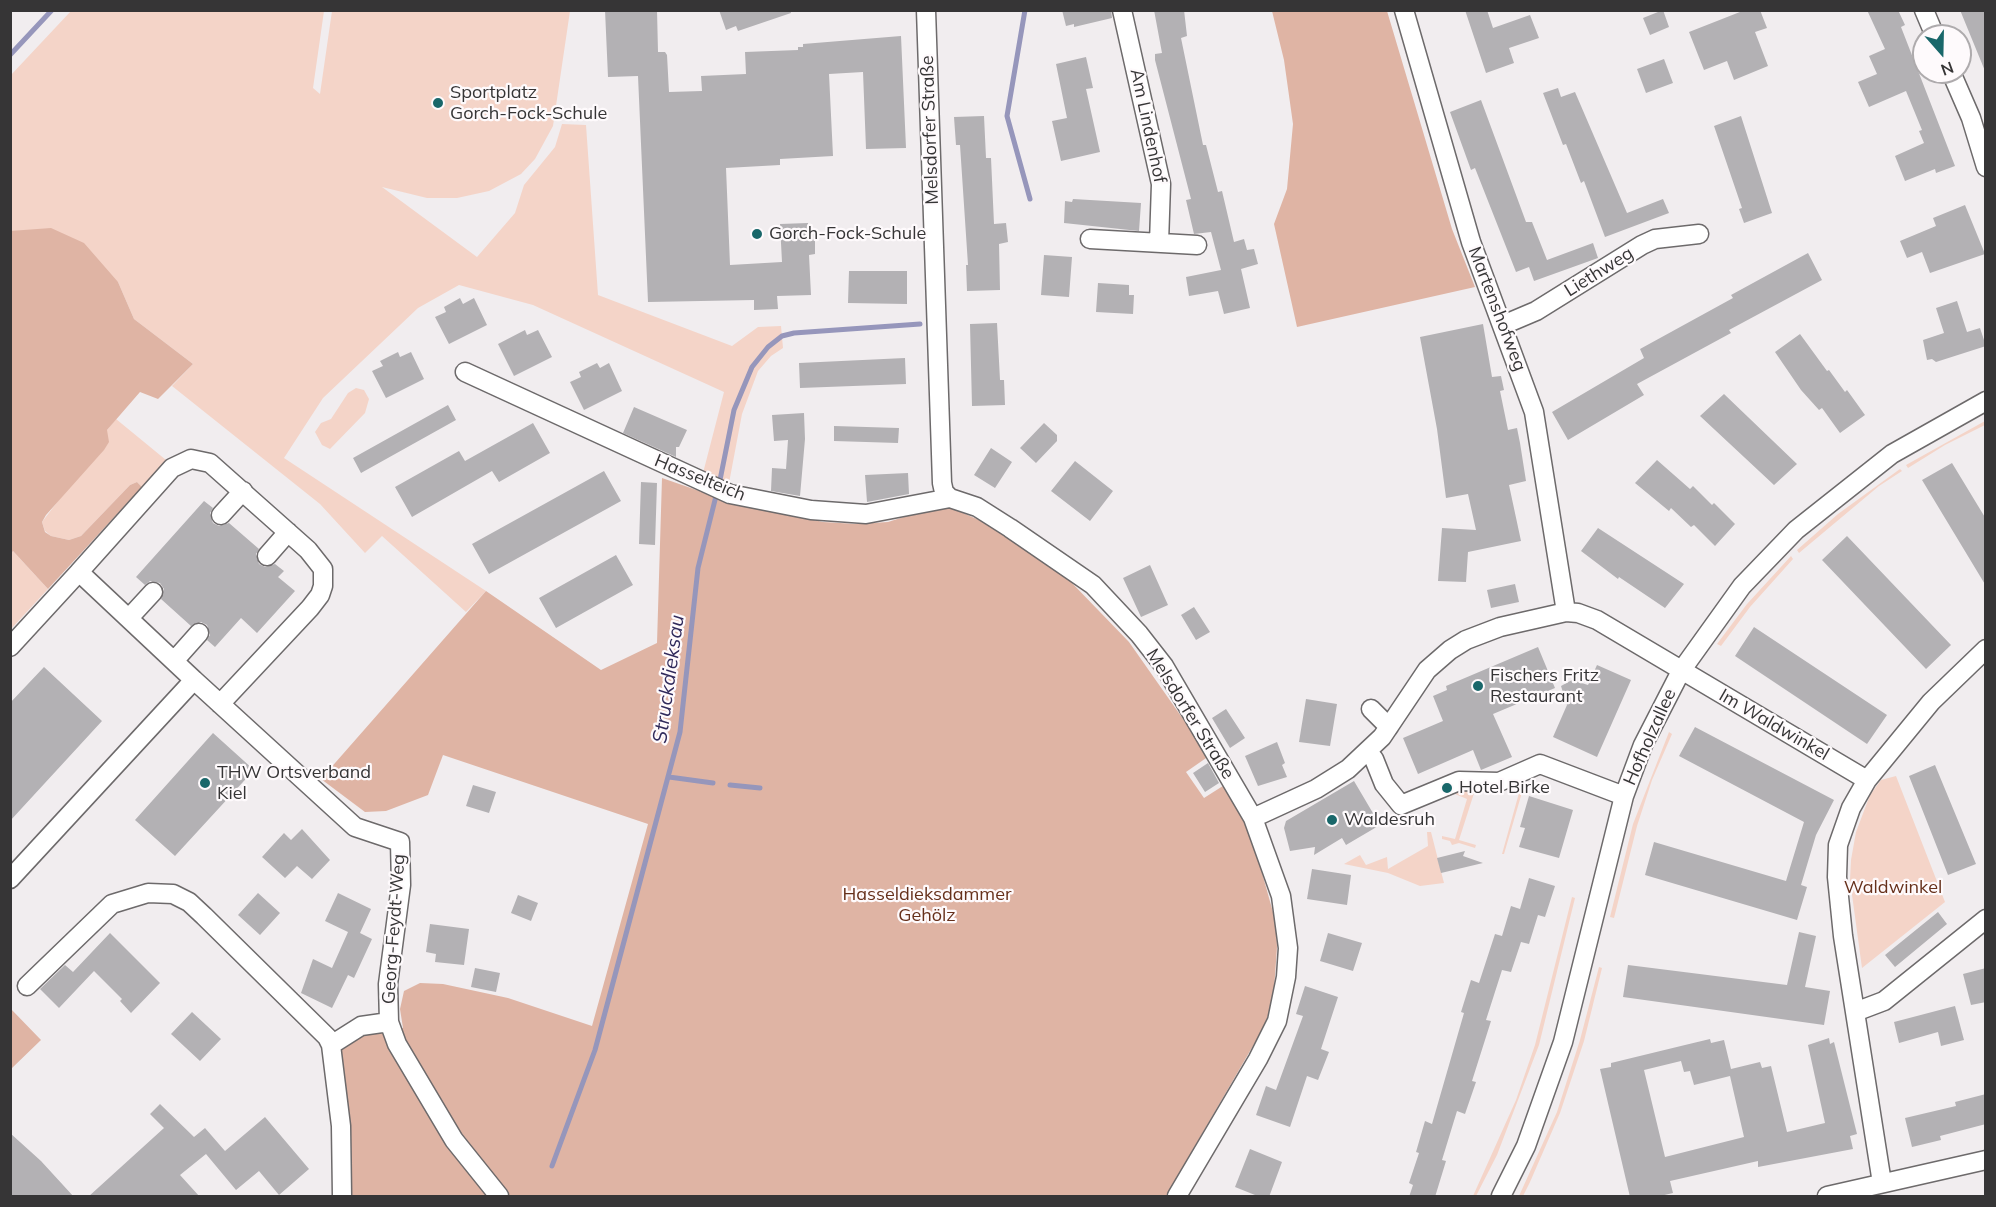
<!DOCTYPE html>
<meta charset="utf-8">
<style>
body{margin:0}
#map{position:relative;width:1996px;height:1207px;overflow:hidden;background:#f1edef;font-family:Mulish,sans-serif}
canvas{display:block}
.frame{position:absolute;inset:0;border:12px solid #363536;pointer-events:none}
.north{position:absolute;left:1912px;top:24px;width:60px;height:60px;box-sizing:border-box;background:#fefafc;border:2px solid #aeabad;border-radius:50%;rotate:160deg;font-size:16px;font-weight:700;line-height:24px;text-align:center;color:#363536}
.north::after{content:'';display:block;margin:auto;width:21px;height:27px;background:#19676a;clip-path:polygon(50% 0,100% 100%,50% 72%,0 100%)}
</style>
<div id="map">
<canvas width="1996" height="1207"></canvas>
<div class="frame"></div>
<div class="north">N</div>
</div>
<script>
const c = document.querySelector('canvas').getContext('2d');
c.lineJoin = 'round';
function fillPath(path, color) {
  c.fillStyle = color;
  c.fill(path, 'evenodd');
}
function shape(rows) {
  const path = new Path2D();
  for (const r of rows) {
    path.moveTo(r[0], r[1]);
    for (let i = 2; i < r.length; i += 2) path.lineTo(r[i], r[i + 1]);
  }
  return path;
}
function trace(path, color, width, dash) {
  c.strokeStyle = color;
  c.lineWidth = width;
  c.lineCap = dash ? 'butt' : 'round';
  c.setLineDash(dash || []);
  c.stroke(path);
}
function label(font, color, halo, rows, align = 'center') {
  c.font = font + ' Mulish,sans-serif';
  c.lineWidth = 4.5;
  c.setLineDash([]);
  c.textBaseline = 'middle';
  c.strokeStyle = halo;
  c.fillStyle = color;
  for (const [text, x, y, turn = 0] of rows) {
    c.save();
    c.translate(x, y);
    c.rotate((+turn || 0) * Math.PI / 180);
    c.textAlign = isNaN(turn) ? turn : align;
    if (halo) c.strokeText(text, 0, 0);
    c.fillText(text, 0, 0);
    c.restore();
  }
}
fillPath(shape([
 [71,11,324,11,313,88,320,94,332,11,570,11,553,126,535,159,521,174,489,191,457,198,427,198,382,187,477,257,515,213,524,185,555,147,562,124,586,125,598,295,732,346,758,327,781,326,783,348,771,356,758,371,742,414,729,483,703,473,724,392,533,305,459,285,418,308,323,398,284,458,486,591,466,612,382,536,365,553,320,504,172,386,193,364,134,319,118,282,11,231,10,76],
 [356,388,364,390,369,399,365,413,330,449,322,445,315,432,321,423,331,419,348,393],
 [116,419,166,460,142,487,137,482,130,485,81,536,69,540,51,536,45,531,42,522,68,488,103,450,107,430],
 [1985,421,1985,425,1945,445,1908,468,1906,465],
 [1900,469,1902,471,1879,486,1799,553,1797,550,1838,514],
 [12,550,48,589,11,629,10,553],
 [1791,556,1793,559,1750,607,1721,646,1717,644,1747,604],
 [1669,732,1672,734,1652,780,1637,826,1614,918,1610,917,1633,824],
 [1896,776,1945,902,1862,968,1850,880,1851,860,1856,832,1870,795,1881,780],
 [1474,785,1489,790,1476,787,1459,840,1476,845,1475,848,1459,843,1452,845,1450,841,1442,839,1442,836,1455,839,1467,799,1455,794],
 [1509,785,1523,789,1504,854,1502,854,1519,793,1506,789],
 [1427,832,1431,832,1444,883,1420,886,1388,873,1344,864,1360,855,1366,865,1387,857,1388,869,1428,846],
 [1572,897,1575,898,1539,1045,1497,1155,1476,1196,1473,1196,1516,1100,1535,1045],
 [1599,967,1602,968,1584,1041,1560,1113,1530,1182,1523,1196,1519,1196,1557,1112,1580,1040]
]), '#f4d4c8');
fillPath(shape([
 [1272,11,1387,11,1452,229,1475,287,1297,327,1274,224,1287,189,1293,124,1284,60],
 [51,228,84,243,118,282,134,319,193,364,158,399,140,392,107,430,109,442,104,450,46,515,42,522,45,532,51,536,69,540,81,536,130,485,137,482,142,487,48,589,13,551,11,553,10,231],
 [662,478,731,502,823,522,857,524,888,522,926,510,952,508,1008,533,1070,581,1129,642,1209,756,1186,772,1204,798,1226,784,1247,819,1276,923,1277,947,1273,1004,1261,1032,1166,1196,348,1196,337,1055,347,1044,365,1033,386,1033,403,1028,400,1009,404,991,420,983,443,984,508,998,592,1026,648,824,443,755,428,795,386,811,365,812,321,779,486,591,601,670,657,643],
 [11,1009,41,1040,11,1069]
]), '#dfb4a4');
trace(shape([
 [1025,10,1007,116,1030,199],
 [10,55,52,10],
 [669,777,713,783],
 [730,785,760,788],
 [552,1166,595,1050,680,732,698,568,720,480,734,410,752,367,768,347,782,336,794,333,920,324]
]), '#9696bb', 5);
fillPath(shape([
 [605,10,657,10,658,52,665,52,667,55,669,92,702,91,701,76,746,74,745,52,798,50,798,47,803,47,803,44,901,36,906,148,866,149,863,72,829,74,833,156,780,159,780,165,726,168,730,265,782,262,780,224,808,223,808,234,815,234,815,254,809,255,811,295,777,296,778,309,754,310,754,300,648,302,638,76,608,77],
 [719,10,790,10,791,13,738,31,736,26,726,30],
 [1062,10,1111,10,1112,18,1074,27,1074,24,1066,26],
 [1154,10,1184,10,1187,36,1181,38,1203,145,1206,145,1218,192,1222,191,1234,242,1244,239,1247,250,1254,249,1258,264,1241,269,1250,308,1224,314,1218,291,1189,296,1186,277,1221,270,1211,232,1194,234,1186,200,1191,199,1155,60,1155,54,1162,53],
 [1465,10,1487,10,1493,28,1530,15,1539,38,1509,48,1514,63,1486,73],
 [1663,10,1669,27,1650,35,1643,18],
 [1745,10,1760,10,1767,28,1755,32,1768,66,1734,80,1727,61,1704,70,1689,32],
 [1867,10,1898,10,1905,25,1901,27,1955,166,1936,173,1935,169,1905,181,1895,156,1924,143,1919,131,1922,130,1906,91,1869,107,1858,82,1877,74,1869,56,1885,49],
 [1960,10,1986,10,1986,71,1985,71],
 [1086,57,1093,88,1086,89,1100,152,1061,161,1052,121,1067,118,1056,64],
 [1664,59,1673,83,1646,93,1637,69],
 [1558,88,1561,97,1575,92,1627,213,1663,199,1669,213,1605,237,1584,181,1581,183,1566,144,1563,145,1543,93],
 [1481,100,1526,222,1532,222,1547,260,1593,243,1598,258,1534,281,1529,267,1516,272,1475,168,1471,170,1450,112],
 [984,116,986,158,991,158,994,224,1006,223,1008,242,999,244,1000,290,967,291,966,265,968,265,960,145,956,145,954,117],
 [1741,116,1772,213,1744,223,1739,209,1742,208,1714,126],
 [1073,199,1141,203,1139,231,1064,223,1065,201,1072,202],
 [1965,205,1985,254,1930,273,1922,252,1907,258,1900,241,1936,226,1933,218],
 [1808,253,1822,280,1729,330,1731,333,1637,384,1644,395,1568,440,1552,412,1644,358,1640,349,1733,298,1731,295],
 [1044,255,1072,257,1069,297,1041,295],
 [849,271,907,271,907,304,848,303],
 [1098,283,1129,285,1129,295,1134,295,1133,314,1096,312],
 [460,298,463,304,474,298,487,325,449,344,435,317,446,312,444,307],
 [1957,301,1967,332,1980,328,1986,346,1936,362,1932,359,1927,360,1923,340,1944,333,1936,308],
 [997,323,1000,380,1004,380,1005,405,972,406,970,324],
 [1483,324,1492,377,1501,376,1504,390,1500,391,1508,430,1517,428,1520,443,1526,481,1509,485,1521,541,1468,552,1466,582,1438,581,1442,528,1476,530,1468,494,1446,498,1437,429,1420,337],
 [525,330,527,335,538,330,552,357,514,376,498,344],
 [1800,334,1827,371,1829,370,1845,392,1847,390,1865,415,1840,433,1822,408,1819,410,1801,390,1775,352],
 [398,352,400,357,411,352,424,379,386,398,372,371,383,366,380,361],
 [905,358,906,384,800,388,799,363],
 [597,363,600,368,609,363,622,391,584,410,570,382,581,377,579,372],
 [1724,394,1797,464,1774,485,1700,416],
 [448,405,456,420,361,473,353,458],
 [634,407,687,430,679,447,676,447,676,457,623,433],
 [804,413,805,439,800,496,771,491,772,468,786,469,788,440,774,441,772,415],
 [533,423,550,453,499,482,492,471,412,517,395,487,459,451,465,461],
 [1044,423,1057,435,1057,441,1036,463,1020,448],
 [834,426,899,428,898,443,834,441],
 [991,448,1012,462,995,488,974,475],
 [1657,460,1690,489,1693,486,1712,505,1714,503,1735,524,1715,546,1694,525,1691,527,1671,508,1669,511,1635,483],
 [1075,461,1113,491,1090,521,1051,491],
 [1952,463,1986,519,1986,586,1922,480],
 [604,471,621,501,489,574,472,544],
 [908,473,909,494,867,502,865,475],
 [641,482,657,483,655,545,639,544],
 [204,501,213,508,210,513,213,523,219,526,229,523,259,549,256,554,259,564,265,567,275,564,284,571,278,577,295,591,257,633,241,618,215,647,207,640,210,635,207,625,201,622,191,626,161,599,164,589,160,583,150,581,145,585,136,577],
 [1598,528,1684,584,1665,608,1619,577,1618,579,1581,551],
 [1847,536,1951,645,1926,669,1822,560],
 [616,555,633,585,556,628,539,598],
 [1150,565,1168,605,1141,617,1123,578],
 [1515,584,1519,602,1491,608,1487,590],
 [1194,607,1210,632,1196,640,1181,615],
 [1754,627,1887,715,1867,744,1735,656],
 [1538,647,1555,688,1493,714,1512,757,1481,770,1473,750,1418,774,1403,738,1443,721,1433,696,1447,690,1446,686],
 [1597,665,1631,680,1597,757,1553,737,1567,705,1561,686,1572,680,1588,685],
 [44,667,102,721,10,821,10,703],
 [1306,699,1337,704,1330,746,1299,742],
 [1226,709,1245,738,1230,748,1212,718],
 [1695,727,1834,800,1816,835,1801,885,1807,887,1797,920,1645,875,1654,842,1786,881,1804,822,1679,756],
 [213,733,254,770,175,856,135,820],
 [1277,742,1285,763,1282,765,1287,777,1258,786,1245,756],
 [1208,763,1219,783,1205,792,1193,773],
 [1935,765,1976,864,1948,875,1909,776],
 [1354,781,1380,825,1346,845,1342,838,1314,855,1315,847,1290,851,1284,828,1286,821],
 [473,785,496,792,489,813,466,806],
 [1529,796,1573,810,1559,858,1519,847,1525,828,1520,827],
 [302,829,330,860,312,879,297,866,285,878,262,857,284,833,291,840],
 [1465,851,1463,856,1483,863,1441,873,1437,858],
 [1312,869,1351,875,1347,905,1307,899],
 [1529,878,1555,886,1545,917,1538,915,1529,944,1521,942,1511,972,1502,970,1486,1020,1491,1021,1472,1081,1476,1082,1465,1114,1457,1111,1442,1160,1446,1161,1435,1197,1409,1197,1413,1185,1409,1183,1419,1153,1416,1152,1425,1121,1432,1124,1464,1013,1461,1012,1471,980,1479,983,1495,934,1502,936,1511,906,1520,909],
 [258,893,280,913,260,935,238,915],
 [338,893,371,909,360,933,372,939,354,978,348,975,332,1008,301,993,313,959,332,968,348,932,325,921],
 [518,895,538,903,531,921,511,913],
 [1938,912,1947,924,1895,967,1885,955],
 [430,924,469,929,464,965,435,962,436,954,426,952],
 [1799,932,1816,936,1805,987,1830,991,1824,1025,1623,997,1628,965,1787,985],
 [110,933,160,983,131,1013,120,1001,122,999,94,971,59,1008,40,989,65,965,73,972],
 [1328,933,1362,943,1353,971,1320,961],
 [475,968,500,973,496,992,471,987],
 [1986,968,1986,1002,1971,1005,1963,974],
 [1305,986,1338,997,1321,1049,1329,1052,1318,1080,1307,1076,1290,1127,1256,1115,1266,1086,1276,1090,1303,1016,1296,1014],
 [1955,1006,1964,1040,1941,1046,1938,1032,1899,1043,1894,1022],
 [192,1012,221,1039,200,1061,171,1034],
 [1829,1038,1830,1044,1834,1042,1857,1134,1850,1136,1853,1149,1758,1167,1758,1161,1670,1181,1673,1193,1656,1197,1630,1197,1600,1069,1611,1067,1611,1063,1685,1045,1710,1039,1711,1043,1724,1040,1731,1069,1760,1062,1762,1068,1771,1066,1787,1132,1825,1123,1808,1045],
 [1681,1061,1684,1072,1690,1071,1694,1085,1730,1076,1744,1137,1665,1157,1644,1070],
 [1986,1094,1986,1124,1940,1136,1941,1140,1912,1147,1905,1118,1956,1106,1955,1102],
 [160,1104,194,1137,205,1128,225,1151,265,1117,309,1169,279,1195,259,1171,236,1190,206,1154,180,1175,200,1197,88,1197,164,1128,150,1114],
 [10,1133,41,1161,74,1197,10,1197],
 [1250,1149,1282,1162,1269,1197,1260,1197,1235,1187]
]), '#b3b1b4');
const minor = shape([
 [926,10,942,483,944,492,950,498,977,507,1010,528,1093,585,1139,634,1164,666,1253,818,1281,896,1288,948,1286,977,1277,1021,1258,1059,1177,1196],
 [1122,10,1161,184,1159,243],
 [1404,10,1471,242,1534,412,1566,612],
 [1924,10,1935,36],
 [1951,72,1971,118,1986,167],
 [1090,239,1197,245],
 [1503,325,1536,311,1642,245,1655,239,1699,234],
 [465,372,730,494,811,510,866,514,950,498],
 [221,515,243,491],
 [267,556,288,532],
 [79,572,172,468,191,459,210,463,308,550,323,569,323,586,320,595,310,608,220,704],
 [129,618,153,592],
 [10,647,79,572,194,680],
 [174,661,199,633],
 [1371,709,1389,727],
 [1368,752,1374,759,1384,784,1401,805,1459,781,1499,782,1540,764,1624,796],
 [1253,818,1316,789,1348,769,1382,737,1427,670,1450,650,1466,640,1500,627,1566,612,1578,613,1597,620,1867,780],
 [10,879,194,680,355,827,400,842,401,885,388,984,389,1022,397,1044,454,1140,499,1196],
 [27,986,112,904,148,893,173,894,189,902,204,916,327,1037,331,1045],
 [1855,1012,1884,1001,1986,919],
 [1882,1183,1843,936,1837,877,1838,845,1851,808,1867,780,1931,702,1986,649],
 [342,1196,341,1126,331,1045,361,1026,389,1022],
 [1501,1196,1526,1146,1563,1042,1624,796,1643,745,1681,671,1742,586,1796,530,1892,454,1986,401],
 [1827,1196,1986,1160]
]);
trace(minor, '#6d6a6b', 21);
trace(minor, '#fff', 18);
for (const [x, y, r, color] of [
 [438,103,6,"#19676a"],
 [757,234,6,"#19676a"],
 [1478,686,6,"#19676a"],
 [205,783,6,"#19676a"],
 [1447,788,6,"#19676a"],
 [1332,820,6,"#19676a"]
]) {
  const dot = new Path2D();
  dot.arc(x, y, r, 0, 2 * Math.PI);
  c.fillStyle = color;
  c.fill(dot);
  trace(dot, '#fefafc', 2);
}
label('18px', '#363536', '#fefafc', [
 ["Sportplatz",450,93],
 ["Gorch-Fock-Schule",450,114],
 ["Gorch-Fock-Schule",769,234],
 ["Fischers Fritz",1490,676],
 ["Restaurant",1490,697],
 ["THW Ortsverband",217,773],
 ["Kiel",217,794],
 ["Hotel Birke",1459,788],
 ["Waldesruh",1344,820]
], 'left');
label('18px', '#363536', '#fefafc', [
 ["Am Lindenhof",1148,126,78],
 ["Melsdorfer Straße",930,130,-92],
 ["Liethweg",1599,272,-32],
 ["Martenshofweg",1497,309,69],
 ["Hasselteich",700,478,22],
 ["Melsdorfer Straße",1190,714,58],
 ["Im Waldwinkel",1774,725,30],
 ["Hofholzallee",1650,737,-66],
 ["Georg-Feydt-Weg",394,929,-86]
]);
label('18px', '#66301b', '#fefafc', [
 ["Waldwinkel",1893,888],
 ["Hasseldieksdammer",927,895],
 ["Gehölz",927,916]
]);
label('italic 20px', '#302a5b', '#fefafc', [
 ["Struckdieksau",669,679,-82]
]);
</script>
